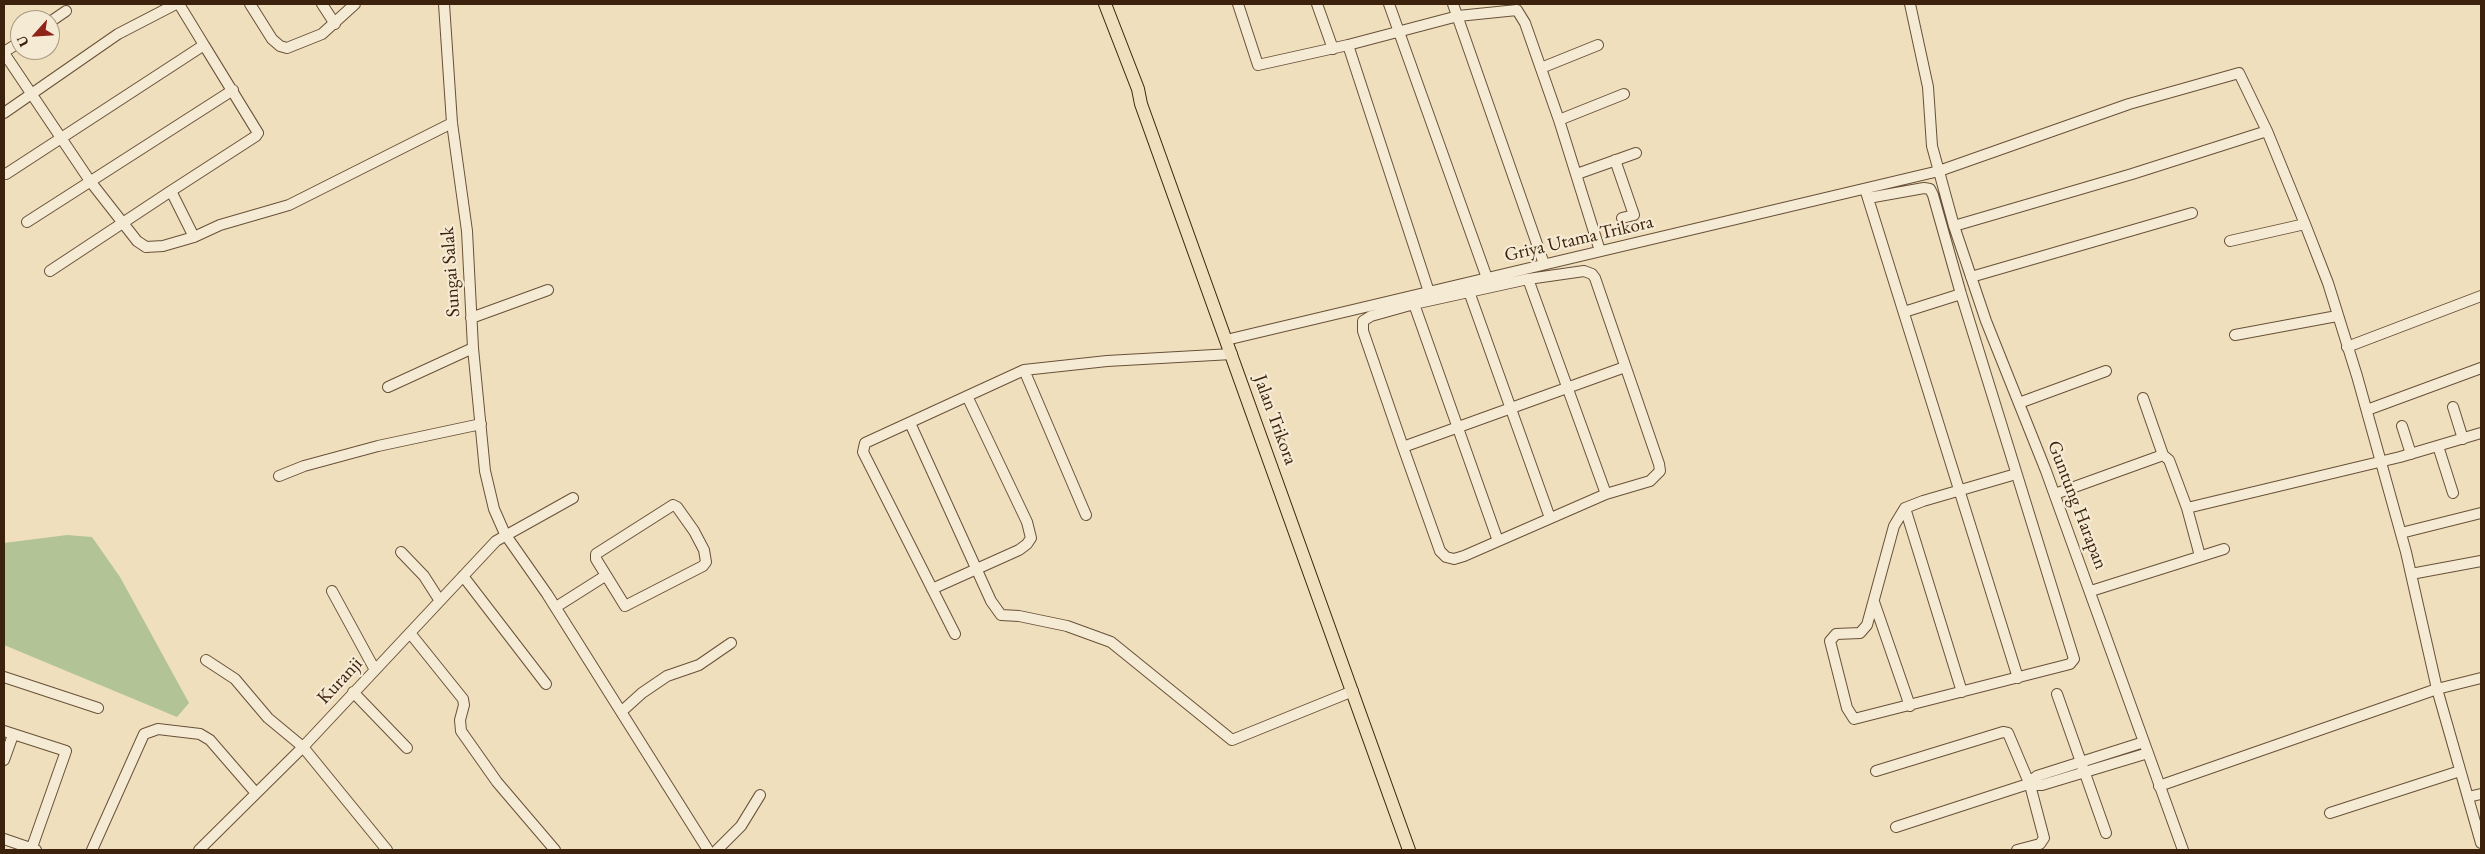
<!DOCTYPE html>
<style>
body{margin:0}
#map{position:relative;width:2485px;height:854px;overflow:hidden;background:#efdfbd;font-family:"EB Garamond",serif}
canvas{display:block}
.frame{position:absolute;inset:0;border:5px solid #3c220c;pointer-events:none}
.north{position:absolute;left:10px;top:10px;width:50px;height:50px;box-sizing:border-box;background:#f5ead4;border:1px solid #ab9a84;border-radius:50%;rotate:244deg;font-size:14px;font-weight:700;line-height:20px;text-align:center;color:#3c220c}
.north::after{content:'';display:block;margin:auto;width:18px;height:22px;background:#8f2418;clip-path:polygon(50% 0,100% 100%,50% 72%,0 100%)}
</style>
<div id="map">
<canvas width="2485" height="854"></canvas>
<div class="frame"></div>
<div class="north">U</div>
</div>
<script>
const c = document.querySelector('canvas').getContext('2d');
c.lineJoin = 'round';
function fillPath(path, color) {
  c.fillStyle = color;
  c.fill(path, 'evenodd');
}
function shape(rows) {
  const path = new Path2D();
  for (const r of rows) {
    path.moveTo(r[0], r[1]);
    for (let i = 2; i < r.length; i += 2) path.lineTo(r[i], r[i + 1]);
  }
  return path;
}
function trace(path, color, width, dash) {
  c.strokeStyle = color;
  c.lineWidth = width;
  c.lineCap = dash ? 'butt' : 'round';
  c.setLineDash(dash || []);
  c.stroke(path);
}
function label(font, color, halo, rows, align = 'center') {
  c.font = font + ' "EB Garamond",serif';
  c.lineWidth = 4.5;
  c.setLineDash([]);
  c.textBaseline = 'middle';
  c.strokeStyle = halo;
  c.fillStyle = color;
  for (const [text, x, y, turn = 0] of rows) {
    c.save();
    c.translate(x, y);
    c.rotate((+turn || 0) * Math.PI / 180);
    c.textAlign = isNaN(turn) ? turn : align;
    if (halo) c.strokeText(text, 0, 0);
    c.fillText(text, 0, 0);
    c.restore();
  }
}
fillPath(shape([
 [67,535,92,537,120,577,189,703,177,717,4,645,4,543]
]), '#b2c396');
const minor = shape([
 [250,4,272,39,280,46,287,48,322,34,355,4],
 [322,4,335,24],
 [444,4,452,123,467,231,473,348,485,471,494,509,505,534,547,594,708,850],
 [1238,4,1258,65,1348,45,1458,16,1517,10,1525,23,1559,120,1600,251],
 [1317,4,1333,49],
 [1389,4,1487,278],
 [1453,4,1544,264],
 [1910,4,1928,87,1932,146,1954,226,1986,321,2046,471,2183,850],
 [50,22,66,11],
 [1348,45,1429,292],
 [4,52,20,42],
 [4,53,90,181,137,241,146,247,163,246,194,237,220,225,289,205,452,123],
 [1541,68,1598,45],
 [4,113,118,34,176,4],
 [1559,120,1624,94],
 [1615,160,1634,215,1622,218],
 [6,174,204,45,179,4],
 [1577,174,1636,153],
 [1866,192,2018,678],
 [1868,198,1924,188,1930,189,1933,195,1961,294,2074,659,2070,664,1854,719,1847,708,1830,641,1836,634,1860,633,1867,625,1894,526,1900,516,1905,508,1923,501,2016,474],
 [27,222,233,90],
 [1954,226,2132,174,2267,131],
 [194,237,171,191,256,136,258,133,204,45],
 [2230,241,2305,224],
 [50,271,171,191],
 [1584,271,1592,274,1595,278,1659,464,1660,471,1650,481,1606,494,1464,556,1454,559,1446,557,1440,551,1403,447,1363,331,1363,321,1371,316,1414,304,1528,279,1584,271],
 [1971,277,2192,213],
 [1528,279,1606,494],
 [1467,286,1550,518],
 [1414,304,1498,541],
 [1904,312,1961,294],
 [471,318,548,290],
 [2235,335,2337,316],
 [1226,340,1939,171,2129,104,2239,73,2267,131,2305,224,2328,283,2357,376,2406,552,2437,689,2481,843],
 [2347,347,2481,296],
 [1024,370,1086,515],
 [388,387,473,348],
 [2143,398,2163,455,2169,460,2187,508,2200,556],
 [2019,403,2106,371],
 [2453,407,2463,439],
 [2367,410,2481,368],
 [910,423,991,601,1001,615,1019,616,1067,626,1111,642,1232,740,1353,691],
 [2402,426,2411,454],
 [2438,446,2453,493],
 [1403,447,1625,367],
 [279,476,304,466,378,446,481,424],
 [2055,494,2163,455],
 [673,505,677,507,694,531,704,550,706,562,703,566,625,606,596,559,596,554,673,505],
 [1905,508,1962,692],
 [2187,508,2400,457,2481,433],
 [2401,533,2481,513],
 [401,552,424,576,440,601],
 [2411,574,2481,561],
 [463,576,546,684],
 [932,589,1019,550,1027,544,1031,538,1027,522,967,396],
 [332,591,375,670],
 [2091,591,2224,549],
 [1874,602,1910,706],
 [556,607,605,576],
 [410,633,463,699,464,705,460,720,461,731,497,782,555,850],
 [955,634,863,452,865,443,1024,370,1107,361,1232,354],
 [206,660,235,679,268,718,303,747,387,850],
 [4,677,98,708],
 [353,692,407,748],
 [2057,694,2106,833],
 [621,712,642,693,667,676,699,665,731,643],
 [4,731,66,751,31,850],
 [4,760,13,735],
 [1876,771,2003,732,2008,733,2030,785,2044,838,2040,844,2017,850],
 [2026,785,2042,785,2148,753],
 [2159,786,2437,689,2481,678],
 [2468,797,2481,794],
 [2330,813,2460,771],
 [1896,827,2025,785,2037,776,2144,742],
 [4,839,36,850],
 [92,850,144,734,158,729,200,734,210,740,255,792],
 [199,850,303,747,496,541,573,498],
 [717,850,741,826,760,795]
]);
const major = shape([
 [1105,4,1138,89,1141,104,1409,850]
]);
trace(minor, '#695138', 12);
trace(major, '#3c220c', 14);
trace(minor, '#f5ead4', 10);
trace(major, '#efdfbd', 12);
label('19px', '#3c220c', '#f5ead4', [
 ["Griya Utama Trikora",1579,239,-13],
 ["Sungai Salak",451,272,-94],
 ["Jalan Trikora",1275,420,70],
 ["Guntung Harapan",2077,505,69],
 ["Kuranji",340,681,-47]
]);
</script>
